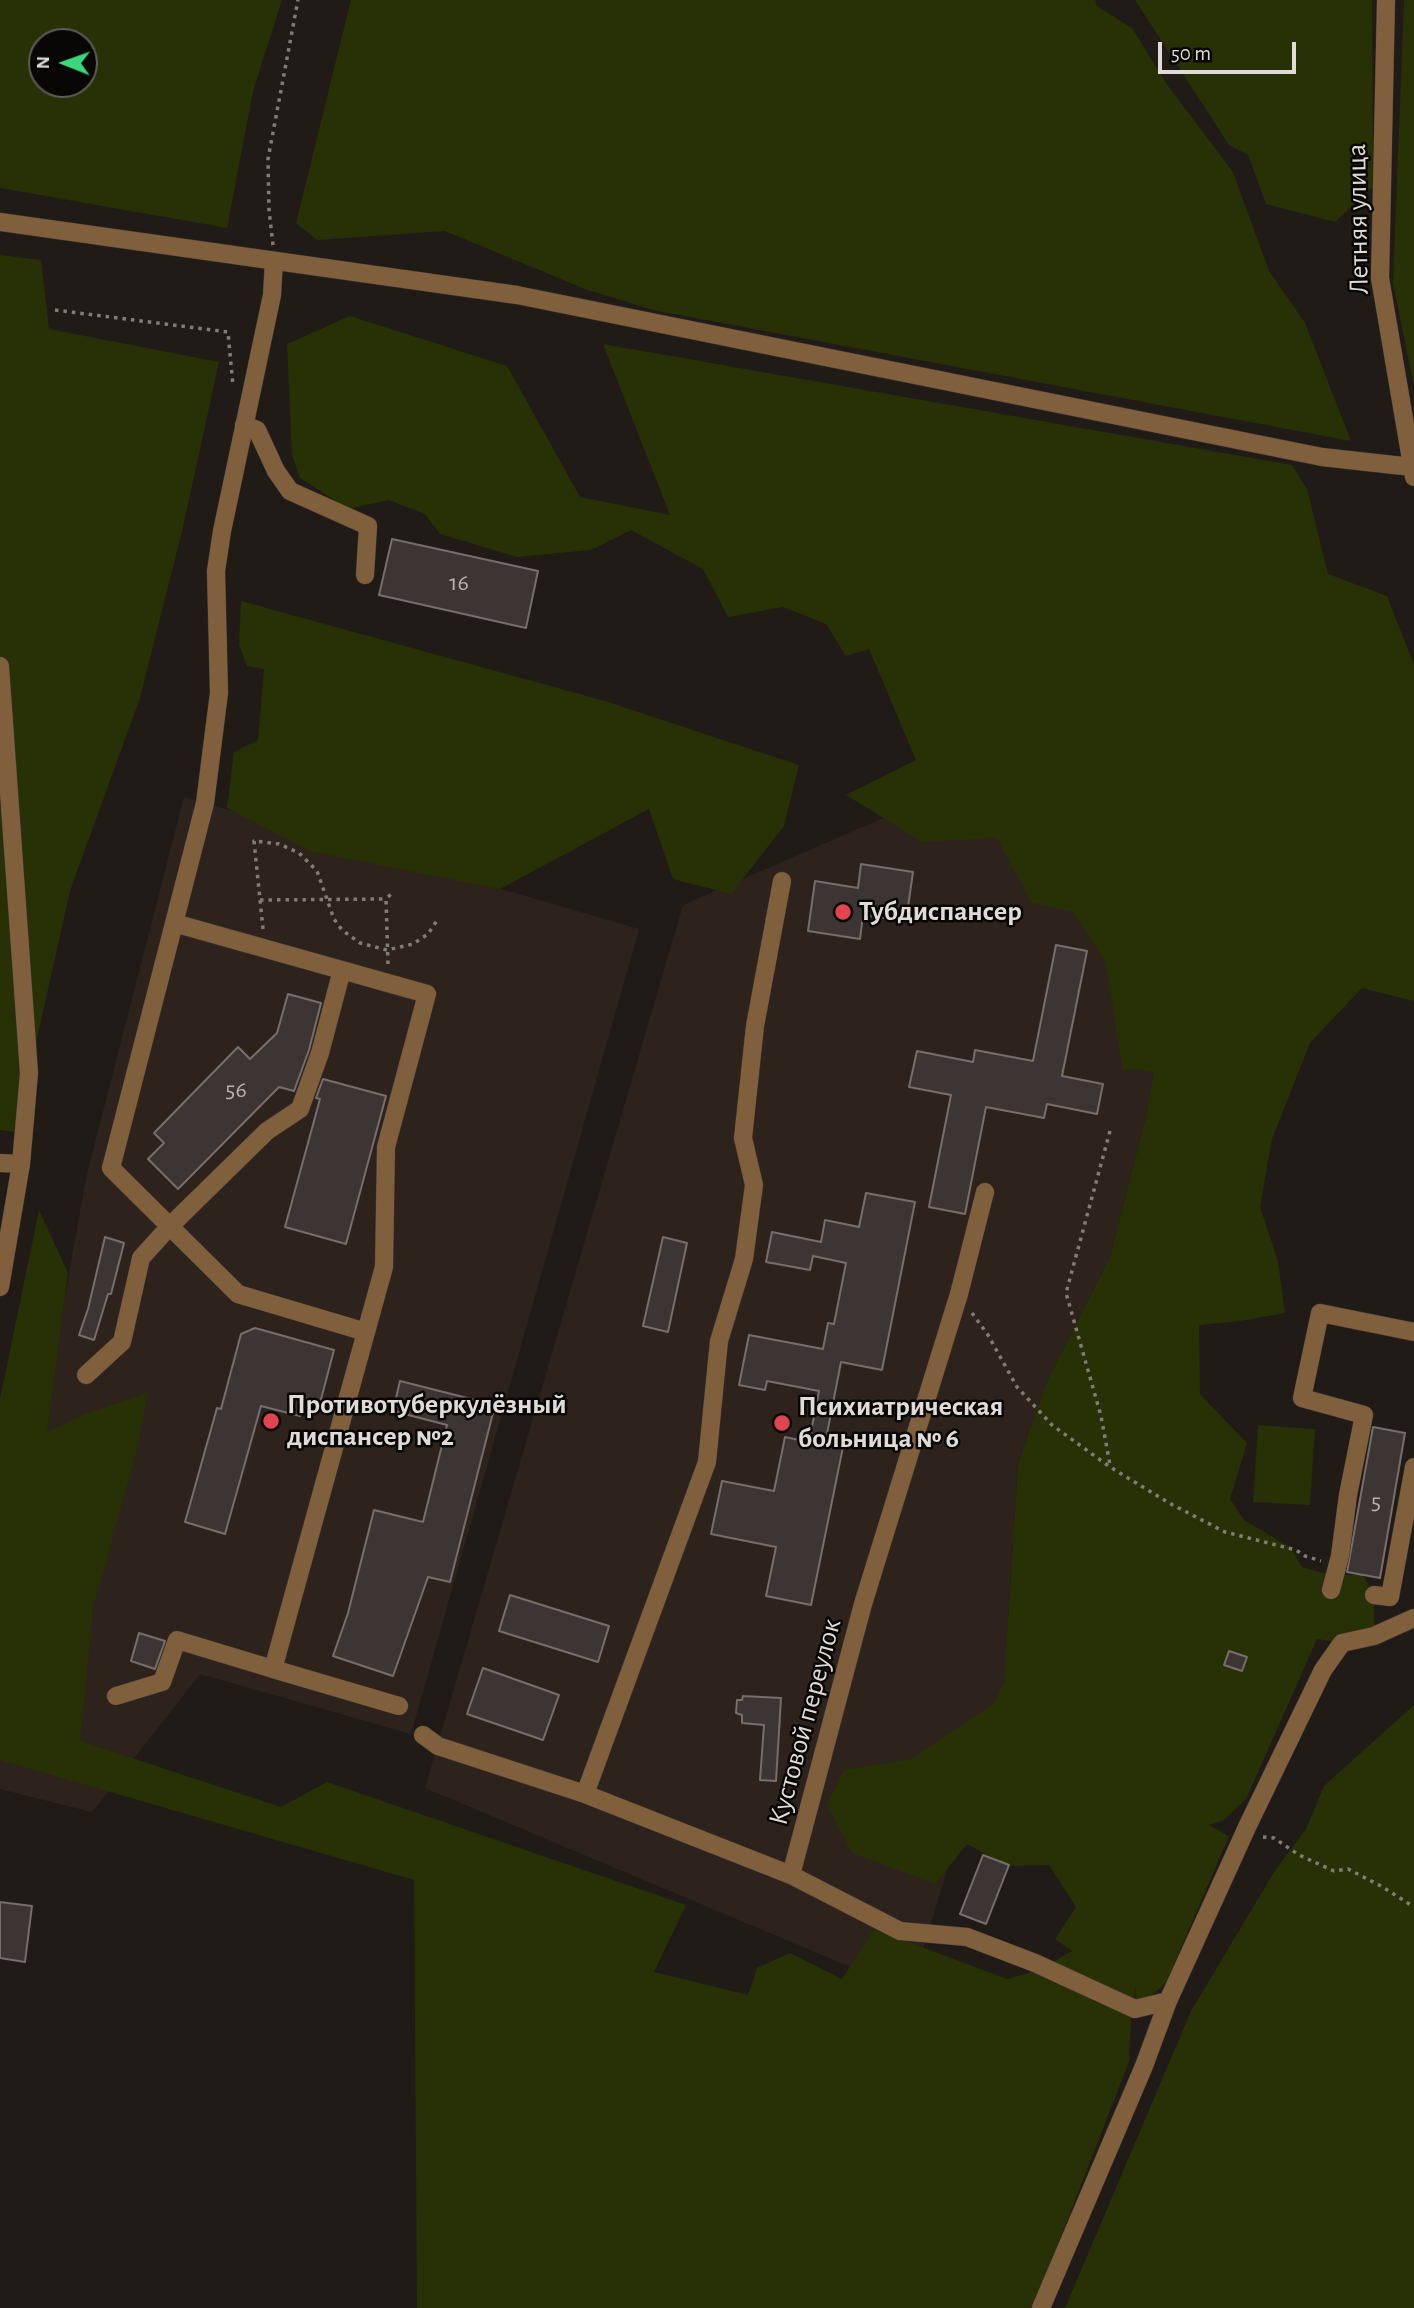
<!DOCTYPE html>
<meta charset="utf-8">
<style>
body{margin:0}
#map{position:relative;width:1414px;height:2308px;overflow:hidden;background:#211b18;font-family:"Alegreya Sans",sans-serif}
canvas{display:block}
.north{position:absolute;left:28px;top:28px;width:70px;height:70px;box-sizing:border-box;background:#090705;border:2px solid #5f5c59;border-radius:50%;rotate:271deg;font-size:19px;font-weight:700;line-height:28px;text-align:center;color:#dfdbd8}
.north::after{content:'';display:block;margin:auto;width:24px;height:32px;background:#3bd77e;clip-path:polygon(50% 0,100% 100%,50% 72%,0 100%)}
.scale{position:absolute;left:1158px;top:42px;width:138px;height:32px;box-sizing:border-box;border:4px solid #dfdbd8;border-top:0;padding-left:9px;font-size:21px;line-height:24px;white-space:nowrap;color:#dfdbd8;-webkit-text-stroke:5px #090705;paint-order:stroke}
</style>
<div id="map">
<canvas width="1414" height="2308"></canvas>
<div class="north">N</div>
<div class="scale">50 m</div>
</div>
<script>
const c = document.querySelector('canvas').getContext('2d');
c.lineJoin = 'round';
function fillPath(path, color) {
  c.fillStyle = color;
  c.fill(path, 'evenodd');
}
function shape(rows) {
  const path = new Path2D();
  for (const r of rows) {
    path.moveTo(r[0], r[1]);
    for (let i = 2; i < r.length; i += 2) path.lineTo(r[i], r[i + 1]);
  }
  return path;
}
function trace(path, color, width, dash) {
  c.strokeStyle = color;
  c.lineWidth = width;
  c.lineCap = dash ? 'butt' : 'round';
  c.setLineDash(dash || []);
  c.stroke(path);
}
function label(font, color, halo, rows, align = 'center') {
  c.font = font + ' "Alegreya Sans",sans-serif';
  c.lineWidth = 5;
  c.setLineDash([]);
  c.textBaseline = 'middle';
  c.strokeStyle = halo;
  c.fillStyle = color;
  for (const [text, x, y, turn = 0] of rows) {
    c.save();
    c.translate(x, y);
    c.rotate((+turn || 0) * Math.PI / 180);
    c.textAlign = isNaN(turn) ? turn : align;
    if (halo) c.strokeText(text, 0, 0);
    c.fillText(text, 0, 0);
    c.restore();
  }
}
fillPath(shape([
 [184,797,639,929,411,1734,200,1674,92,1812,0,1789,0,1665,86,1178],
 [927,799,1244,889,1154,1071,1146,1116,1110,1257,1046,1383,1018,1464,1004,1682,910,1992,425,1788,683,905]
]), '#2e231c');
fillPath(shape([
 [0,0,282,0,253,91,227,228,0,188],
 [42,42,84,42,84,84,42,84],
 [351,0,1095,0,1097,6,1132,28,1168,86,1233,172,1269,271,1305,323,1351,441,653,310,585,289,445,231,317,240,296,223],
 [1135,0,1372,0,1373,187,1335,222,1266,204,1248,155,1229,145],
 [1404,0,1414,0,1414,386,1393,283],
 [0,255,41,260,49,329,219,362,183,527,140,698,70,891,16,1132,0,1130],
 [350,316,507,366,580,497,670,515,603,344,1292,465,1307,489,1328,574,1387,596,1414,665,1414,1001,1362,988,1310,1043,1272,1139,1260,1207,1278,1261,1285,1313,1240,1321,1199,1325,1200,1394,1247,1443,1230,1499,1244,1520,1290,1547,1302,1567,1330,1575,1363,1575,1374,1595,1374,1636,1342,1643,1317,1639,1246,1799,1224,1820,1209,1825,1229,1836,1166,1983,1135,2009,1136,1986,1131,2018,1129,2062,1033,2308,417,2308,414,1880,0,1760,0,1399,39,1210,68,1273,47,1432,83,1415,147,1393,138,1446,93,1608,80,1741,281,1807,327,1782,686,1905,654,1972,748,1995,757,1968,790,1953,842,1979,874,1929,1007,1979,1039,1970,1072,1951,1055,1939,1076,1907,1049,1865,1008,1866,967,1844,935,1884,852,1853,827,1805,844,1770,911,1759,994,1704,1004,1682,1018,1464,1046,1383,1110,1257,1146,1116,1154,1071,1123,1069,1105,960,1073,912,1031,902,997,838,922,842,846,795,916,760,869,649,846,656,826,624,783,607,728,617,703,569,631,530,591,550,517,557,440,534,425,514,389,500,348,509,300,478,292,455,287,344],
 [241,601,605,701,799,765,784,826,731,894,673,879,649,809,500,889,310,851,227,808,234,752,258,740,264,669,247,666,239,645],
 [1258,1425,1315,1429,1310,1505,1253,1502],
 [1414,1705,1414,2308,1065,2308,1191,2011,1276,1869,1306,1829,1324,1786]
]), '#283005');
const building = shape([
 [392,539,538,571,526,628,379,595,392,539],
 [861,864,913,872,906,921,863,915,860,939,808,931,815,881,858,888,861,864],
 [1056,945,1087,951,1062,1076,1103,1084,1097,1114,1047,1104,1044,1118,986,1107,965,1214,929,1207,951,1095,909,1087,917,1051,973,1062,975,1050,1033,1061,1056,945],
 [288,994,321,1003,309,1050,294,1091,279,1087,178,1189,148,1159,164,1143,154,1133,238,1047,250,1059,277,1033,288,994],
 [323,1079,386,1096,346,1244,285,1227,320,1099,316,1098,323,1079],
 [866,1193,915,1202,882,1370,841,1362,825,1444,843,1447,811,1605,766,1596,776,1547,711,1534,722,1481,774,1491,785,1437,809,1442,819,1391,767,1381,765,1390,739,1385,749,1335,823,1349,828,1323,834,1324,846,1263,813,1256,810,1270,766,1262,772,1232,821,1242,825,1220,859,1227,866,1193],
 [105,1237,124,1243,111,1294,108,1294,94,1340,79,1335,88,1309,105,1237],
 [663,1237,687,1243,668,1332,643,1326,663,1237],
 [255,1328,334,1350,320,1403,304,1398,300,1416,261,1406,225,1534,185,1522,217,1408,221,1409,241,1334,255,1328],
 [400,1381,495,1405,450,1582,428,1577,393,1676,333,1656,348,1613,374,1510,423,1522,447,1425,393,1411,400,1381],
 [1373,1427,1405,1433,1380,1578,1347,1572,1373,1427],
 [510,1595,609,1626,598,1662,499,1631,510,1595],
 [139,1633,165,1641,155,1669,131,1661,139,1633],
 [1229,1651,1247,1657,1242,1671,1224,1665,1229,1651],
 [483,1668,559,1695,543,1740,467,1714,483,1668],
 [743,1696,781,1698,776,1781,760,1780,764,1725,742,1723,742,1715,736,1713,737,1700,742,1700,743,1696],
 [983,1855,1009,1865,986,1924,960,1914,983,1855],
 [0,1902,32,1906,25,1962,0,1958,0,1902]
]);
fillPath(building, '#3d3533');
trace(building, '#766e6b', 2);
const minor = shape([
 [1386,0,1380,278,1414,477],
 [0,222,517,295,1322,457,1412,467],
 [274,261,272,295,222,531,216,571,219,693,205,803,111,1168,238,1294,366,1332,273,1669,399,1706],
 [244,425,257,430,276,471,290,491,368,526,365,575],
 [0,666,29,1073,21,1164,0,1287],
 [782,881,755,1026,743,1138,754,1185,744,1259,719,1341,707,1462,585,1794,791,1875],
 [174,923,427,994,386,1147,384,1267,366,1332],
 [0,1163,21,1164],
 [985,1192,959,1294,863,1604,791,1875,900,1931,967,1937,1035,1963,1135,2009,1168,2001],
 [86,1375,122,1342,141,1258,170,1226,267,1131,300,1109,320,1053,342,970],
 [1331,1590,1340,1556,1348,1495,1364,1415,1302,1398,1320,1313,1414,1332],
 [1374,1595,1390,1597,1414,1467],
 [116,1696,162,1682,177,1640,273,1669],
 [423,1735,438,1746,585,1794],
 [1041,2308,1144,2066,1168,2001,1248,1825,1323,1670,1342,1643,1374,1636,1414,1618]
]);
trace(minor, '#3c3633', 19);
trace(shape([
 [273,245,269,210,268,159,298,0],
 [55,310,228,332,233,386],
 [260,900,386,899],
 [263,929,254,841,279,844,299,853,317,871,334,919,342,930,360,943,387,950,413,944,428,934,438,919],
 [388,964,386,899,393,892],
 [1110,1131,1066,1293,1101,1416,1110,1465],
 [972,1313,988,1335,1017,1387,1052,1425,1110,1467,1169,1503,1225,1532,1296,1550,1305,1556,1321,1561],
 [1263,1837,1274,1838,1299,1855,1334,1871,1348,1869,1381,1886,1414,1907]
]), '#817c79', 3.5, [3.5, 5]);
trace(minor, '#805f3d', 18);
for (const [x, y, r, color] of [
 [843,912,9,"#e0444e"],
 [271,1421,9,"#e0444e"],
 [782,1423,9,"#e0444e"]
]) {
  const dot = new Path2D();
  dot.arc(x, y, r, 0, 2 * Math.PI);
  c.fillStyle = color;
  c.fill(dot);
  trace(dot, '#090705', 2.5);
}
label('24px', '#b6b2af', null, [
 ["16",459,583],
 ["56",236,1090],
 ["5",1376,1502]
]);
label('28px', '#dfdbd8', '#090705', [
 ["Летняя улица",1358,219,-91],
 ["Кустовой переулок",805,1722,-75]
]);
label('bold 28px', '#dfdbd8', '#090705', [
 ["Тубдиспансер",859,912],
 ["Противотуберкулёзный",287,1405],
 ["диспансер №2",287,1437],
 ["Психиатрическая",798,1407],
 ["больница № 6",798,1439]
], 'left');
</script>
